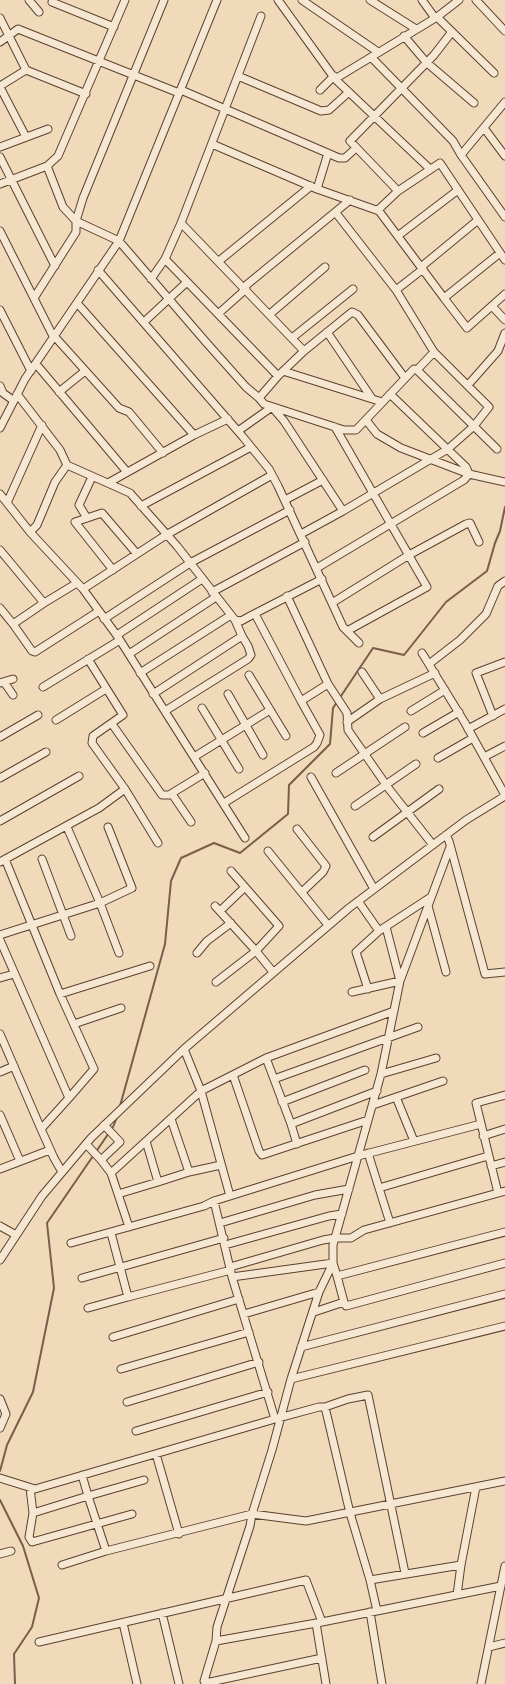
<!DOCTYPE html>
<style>
body{margin:0}
canvas{display:block;background:#f0daba}
</style>
<canvas width="505" height="1684"></canvas>
<script>
const c = document.querySelector('canvas').getContext('2d');
c.lineJoin = 'round';
function shape(rows) {
  const path = new Path2D();
  for (const r of rows) {
    path.moveTo(r[0], r[1]);
    for (let i = 2; i < r.length; i += 2) path.lineTo(r[i], r[i + 1]);
  }
  return path;
}
function trace(path, color, width, dash) {
  c.strokeStyle = color;
  c.lineWidth = width;
  c.lineCap = dash ? 'butt' : 'round';
  c.setLineDash(dash || []);
  c.stroke(path);
}
trace(shape([
 [120,1106,165,944,171,881,181,858,214,843,240,853,288,814,289,785,330,744,333,708,373,648,404,655,446,602,487,571,495,543,500,531,505,507],
 [0,1471,7,1445,33,1392,54,1288,47,1223,113,1127,117,1117],
 [0,1500,23,1546,39,1598,32,1627,14,1654,15,1684]
]), '#795e4b', 2);
const minor = shape([
 [29,0,39,12],
 [278,0,335,79,437,17,459,0],
 [302,0,378,52],
 [370,0,416,29],
 [422,0,435,18],
 [476,0,505,31],
 [52,2,114,27],
 [261,16,181,223,304,351],
 [437,17,494,73],
 [0,18,26,70,0,86],
 [451,33,434,55,350,141,398,191,440,163,505,260],
 [404,36,426,62,474,103],
 [0,42,18,29,179,93],
 [371,57,453,141,461,155,505,217],
 [26,70,86,94],
 [238,76,321,111,329,110,349,92],
 [335,79,430,169],
 [0,87,26,137],
 [181,90,339,158,345,158,356,148],
 [320,90,334,76],
 [484,128,505,156],
 [212,144,317,189,379,211,444,298,500,253],
 [0,147,48,129],
 [461,155,505,102],
 [0,157,55,266],
 [47,166,63,207,76,221,119,241,205,341,246,387,259,398],
 [0,184,47,166,58,156,125,0],
 [317,189,328,153],
 [378,210,398,191],
 [336,213,396,290,423,269],
 [181,223,165,259,278,376,304,351,352,312,358,315,405,378],
 [0,231,54,338],
 [399,235,458,190],
 [219,261,311,186],
 [421,267,478,220],
 [98,270,243,437,269,469,278,486,343,627,359,643],
 [151,279,165,259],
 [244,287,350,200],
 [34,298,76,232,76,221,83,198,164,0],
 [444,298,467,328,505,294],
 [77,303,194,435],
 [492,306,505,320],
 [0,310,31,371],
 [218,314,246,289],
 [270,314,325,267],
 [144,322,187,282],
 [327,332,371,397],
 [55,337,119,408,129,412,163,453],
 [292,338,353,289],
 [36,364,127,472],
 [417,370,434,352],
 [283,371,382,402],
 [278,376,259,398,264,404,344,430,356,430,414,369,417,370,497,449],
 [468,385,498,351,505,333],
 [0,386,3,393,14,401],
 [59,392,85,371],
 [17,394,60,450,67,465,130,493,177,546,235,620,241,621,252,615,322,579],
 [366,420,377,434,401,448,469,474,505,482],
 [335,427,427,587,347,631],
 [0,428,25,379,119,241,217,0],
 [238,431,272,407,284,421,343,511,448,449,474,426,489,407,434,352,396,290],
 [108,483,194,435,228,419],
 [0,494,30,532,83,589,118,637,245,838],
 [285,500,323,480],
 [7,503,42,425],
 [141,506,251,447],
 [87,518,79,505,92,477],
 [30,532,37,525,55,482,67,465],
 [301,534,343,511],
 [0,550,44,603,77,583],
 [317,568,464,480,469,474,466,467,390,394],
 [113,570,75,522,102,513,137,554],
 [83,589,166,535,272,475],
 [212,592,305,542],
 [287,596,328,684,347,713,348,730,389,789,433,845],
 [332,603,409,555,466,524,470,523,479,542],
 [0,608,13,624,44,603],
 [255,614,301,701,328,684],
 [104,619,190,563,290,510],
 [13,624,32,651,35,652,99,611],
 [117,635,202,579],
 [422,653,465,723,505,795],
 [129,654,216,597],
 [88,659,123,715,93,736,92,743,125,789,158,843],
 [429,664,460,640,486,614,498,586,505,581],
 [362,672,380,699],
 [140,673,231,615],
 [249,675,286,736],
 [4,682,13,695],
 [0,683,13,679],
 [43,687,120,640],
 [153,694,242,636,235,620],
 [228,694,263,755],
 [202,708,239,769],
 [165,711,248,659,251,655,248,646,242,636],
 [411,711,445,690],
 [493,716,476,673,505,662],
 [56,720,106,689],
 [347,722,380,699,435,673],
 [112,724,162,795,169,795,205,773],
 [468,729,505,709],
 [423,733,459,712],
 [0,737,38,715],
 [194,757,270,710],
 [484,757,505,746],
 [438,758,473,738],
 [336,773,405,727],
 [311,777,374,889],
 [0,778,46,752],
 [172,794,191,822],
 [224,803,314,747,317,743,320,735,301,701],
 [355,806,416,764],
 [0,821,79,776],
 [67,827,100,903,119,953],
 [297,829,326,866,323,872,302,892],
 [446,835,449,841,485,974,505,972],
 [373,837,439,789],
 [268,851,328,925],
 [5,859,60,994,94,1069,69,1098],
 [42,859,71,936],
 [0,862,99,808,125,789],
 [231,871,279,926,256,951,273,972],
 [358,901,379,931,431,897],
 [215,906,256,951,216,982],
 [428,906,446,972],
 [220,911,245,887],
 [386,927,400,981,381,1074,333,1245,333,1263,337,1276,505,1232],
 [0,935,100,903,132,888,108,827],
 [0,940,69,1098,41,1129,54,1158,62,1172],
 [197,953,207,941,231,923],
 [0,978,14,974],
 [368,989,356,952,379,931],
 [352,992,400,981,450,847],
 [60,994,150,966],
 [74,1024,121,1008],
 [0,1034,41,1129],
 [184,1049,201,1091,230,1196,214,1201,232,1277,275,1419],
 [266,1058,291,1124,377,1091],
 [0,1072,14,1066],
 [381,1074,436,1058],
 [233,1075,259,1151,262,1155,368,1120],
 [274,1079,418,1027],
 [396,1097,414,1141],
 [282,1102,365,1070],
 [373,1105,443,1081],
 [0,1115,20,1161],
 [291,1124,297,1144],
 [104,1125,120,1142,101,1160,111,1173,129,1227],
 [483,1136,505,1129],
 [146,1141,158,1182,189,1172,171,1119],
 [86,1144,101,1160],
 [368,1153,390,1223],
 [491,1166,505,1162],
 [0,1169,50,1150],
 [189,1172,221,1165],
 [111,1173,201,1091,266,1058,394,1011],
 [379,1188,488,1156],
 [498,1193,476,1103,505,1095],
 [118,1194,158,1182],
 [230,1196,358,1156,481,1124],
 [220,1223,315,1195,349,1189],
 [0,1226,16,1235],
 [71,1243,204,1206,214,1201],
 [225,1245,329,1216,342,1214],
 [0,1260,42,1196,91,1138,184,1049,349,908,466,820,505,796],
 [230,1267,323,1240,335,1238,351,1238,364,1230,505,1191],
 [337,1276,344,1302],
 [232,1277,333,1263,319,1292,291,1379,272,1450,252,1514,250,1526,217,1627,216,1641,204,1681,205,1683,215,1681,322,1658],
 [82,1278,224,1238],
 [128,1297,231,1270],
 [88,1308,128,1297,111,1233],
 [314,1312,344,1302,346,1306,505,1263],
 [244,1314,319,1292],
 [113,1337,239,1299],
 [301,1347,505,1294],
 [121,1369,249,1332],
 [291,1379,505,1326],
 [0,1399,6,1414,0,1428],
 [127,1402,259,1362],
 [325,1407,350,1513,370,1580,377,1611],
 [136,1431,268,1392],
 [156,1454,179,1534],
 [0,1478,35,1489,275,1419,319,1407,325,1407,348,1399,368,1395,405,1573],
 [30,1488,33,1513,29,1537,32,1542,132,1514],
 [33,1513,88,1496,82,1475],
 [106,1551,88,1496,144,1480],
 [0,1554,11,1551],
 [62,1565,106,1551,252,1514,306,1521,505,1481],
 [370,1580,461,1565],
 [457,1595,461,1565,476,1487],
 [370,1612,382,1684],
 [162,1613,179,1684],
 [123,1623,137,1684],
 [316,1623,326,1684],
 [216,1641,322,1622],
 [39,1642,306,1580,322,1622,501,1586],
 [489,1647,505,1643],
 [481,1684,505,1566]
]);
trace(minor, '#5c4030', 9);
trace(minor, '#f5e7d2', 7);
</script>
